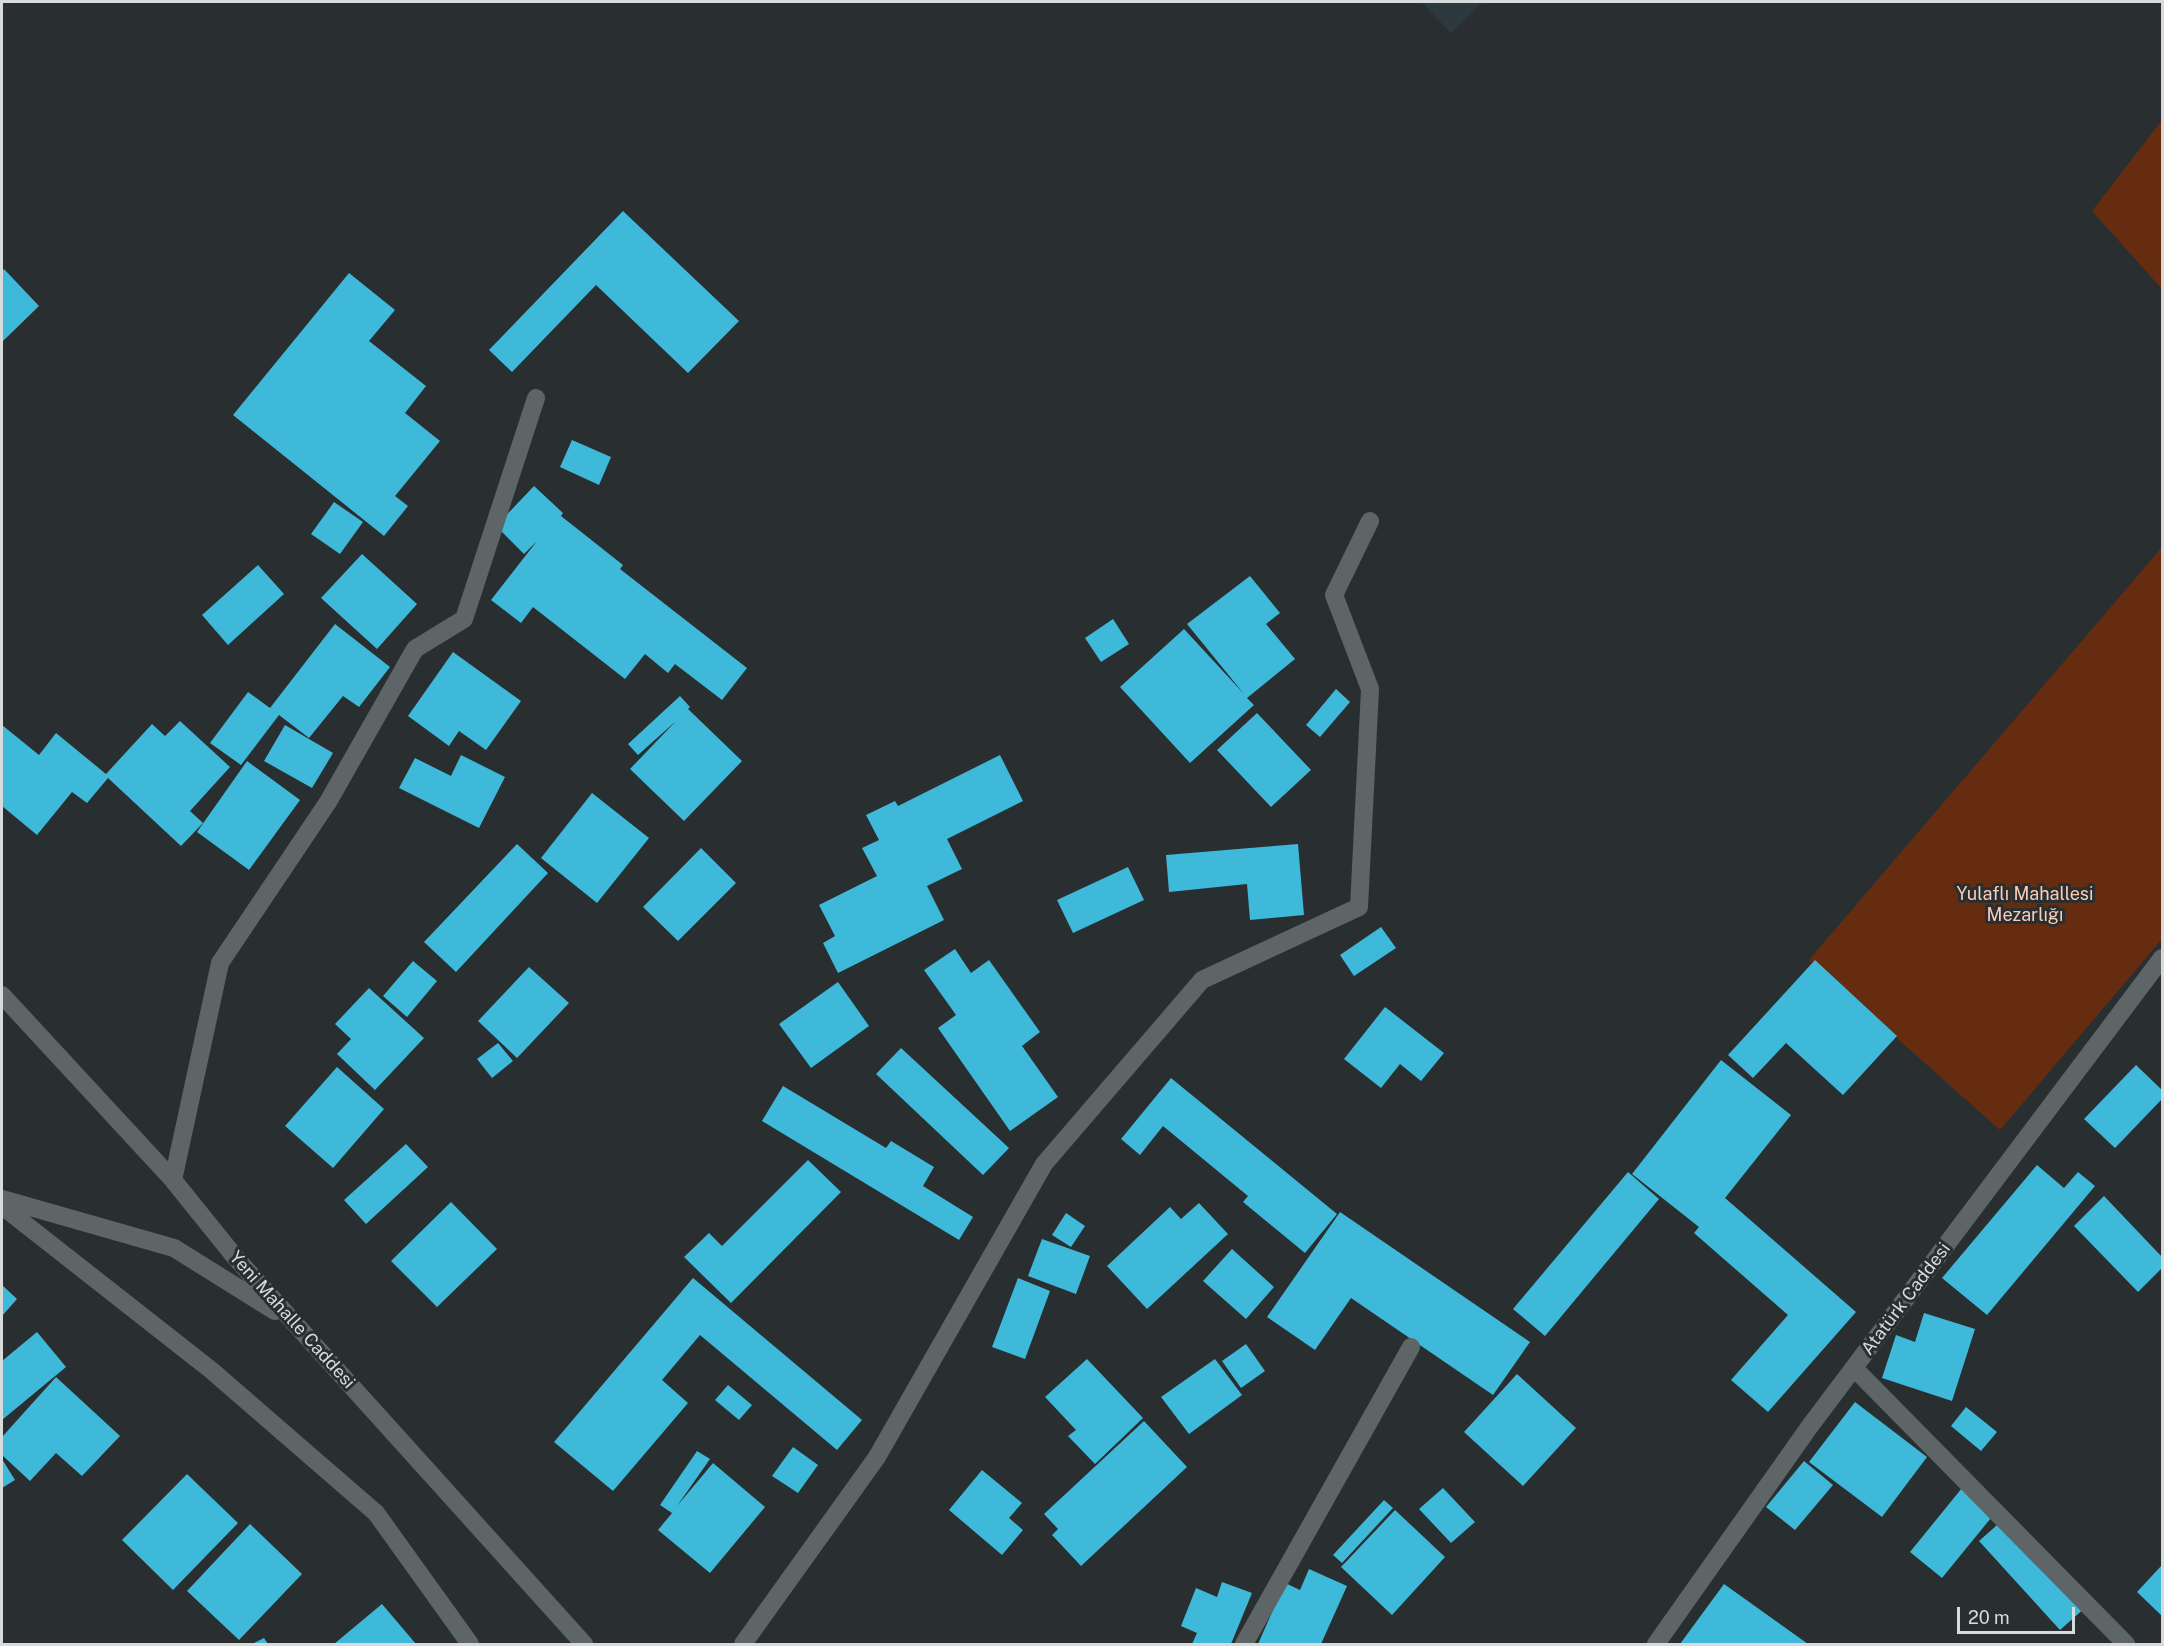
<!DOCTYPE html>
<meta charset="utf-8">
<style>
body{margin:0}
#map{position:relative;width:2164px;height:1646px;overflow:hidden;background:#292f31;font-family:"Public Sans",sans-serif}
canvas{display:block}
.frame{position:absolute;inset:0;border:3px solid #d7dbdc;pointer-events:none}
.scale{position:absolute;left:1957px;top:1607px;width:118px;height:27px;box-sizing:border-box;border:3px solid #d7dbdc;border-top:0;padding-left:8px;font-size:18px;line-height:21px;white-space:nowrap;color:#d7dbdc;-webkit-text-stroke:4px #292f31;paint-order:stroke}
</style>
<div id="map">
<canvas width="2164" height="1646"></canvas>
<div class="frame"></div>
<div class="scale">20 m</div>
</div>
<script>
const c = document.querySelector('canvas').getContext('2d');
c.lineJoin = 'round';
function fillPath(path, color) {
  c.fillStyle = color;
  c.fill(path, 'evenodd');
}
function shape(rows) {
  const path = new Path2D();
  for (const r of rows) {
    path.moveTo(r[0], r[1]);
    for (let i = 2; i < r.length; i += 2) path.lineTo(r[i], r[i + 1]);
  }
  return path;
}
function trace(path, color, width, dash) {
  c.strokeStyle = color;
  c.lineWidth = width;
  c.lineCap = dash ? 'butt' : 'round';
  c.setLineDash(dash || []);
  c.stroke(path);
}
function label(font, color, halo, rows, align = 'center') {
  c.font = font + ' "Public Sans",sans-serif';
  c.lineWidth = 6;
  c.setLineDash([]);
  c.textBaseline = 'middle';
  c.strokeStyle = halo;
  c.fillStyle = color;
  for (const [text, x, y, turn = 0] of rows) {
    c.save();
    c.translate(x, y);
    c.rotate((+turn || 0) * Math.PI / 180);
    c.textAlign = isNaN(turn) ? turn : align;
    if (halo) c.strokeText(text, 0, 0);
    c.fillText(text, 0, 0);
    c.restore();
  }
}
fillPath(shape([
 [1421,2,1483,2,1451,33]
]), '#2c393d');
fillPath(shape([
 [2162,120,2162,289,2092,211],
 [2162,547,2162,939,2000,1130,1809,960]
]), '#652c10');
fillPath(shape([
 [623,211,739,321,688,373,596,285,512,372,489,350],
 [4,269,39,306,2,342,2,272],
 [349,273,395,310,369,341,426,386,405,413,440,441,395,496,408,506,384,536,233,415],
 [572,440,611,457,599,485,560,467],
 [534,486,563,513,561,516,623,565,620,569,747,668,722,700,675,664,668,673,645,654,625,679,533,607,521,623,491,600,537,541,524,554,496,526],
 [334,502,363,522,340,554,311,534],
 [362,554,417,604,377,649,321,598],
 [258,565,284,594,228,645,202,615],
 [1250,576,1280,613,1266,624,1295,659,1247,698,1254,705,1190,763,1120,687,1184,629,1244,694,1187,624],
 [1113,619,1129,644,1101,662,1085,638],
 [335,624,390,667,359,707,343,696,309,738,279,715,241,765,210,743,248,692,270,708],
 [453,652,521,701,486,750,459,731,449,746,408,716],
 [1336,689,1350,702,1320,737,1306,725],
 [680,696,690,707,688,709,742,761,684,821,630,769,676,721,638,755,628,744],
 [1257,713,1311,770,1271,807,1217,750],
 [180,721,230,767,190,811,203,823,181,846,108,778,87,803,72,792,37,835,2,806,2,725,39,755,56,733,106,774,152,724,165,736],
 [285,725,333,753,312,788,264,761],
 [461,755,505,777,479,828,399,788,415,758,451,776],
 [1000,755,1023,801,947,839,962,869,927,886,944,920,838,973,823,943,835,936,819,905,877,876,862,848,879,840,866,815,895,801,898,806],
 [247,761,300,800,249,870,197,832],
 [592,793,649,838,597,903,541,858],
 [517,844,548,873,456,972,424,942],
 [1298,844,1304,915,1250,920,1247,884,1169,892,1166,855],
 [701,848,736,883,678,941,643,907],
 [1128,867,1144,900,1073,933,1057,900],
 [1381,927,1396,948,1354,976,1340,955],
 [955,949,971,973,989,960,1040,1032,1022,1046,1058,1097,1010,1131,938,1028,956,1015,924,970],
 [1815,960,1897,1036,1843,1095,1786,1043,1753,1078,1728,1055],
 [413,961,437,981,407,1017,383,996],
 [529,967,569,1003,517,1058,478,1021],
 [838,982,869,1026,811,1068,779,1024],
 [369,988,424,1038,375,1090,337,1054,351,1039,335,1024],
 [1385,1007,1444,1053,1421,1081,1400,1064,1381,1088,1344,1059],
 [498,1043,513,1061,492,1078,477,1059],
 [901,1048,1009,1148,983,1175,876,1074],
 [1721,1060,1791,1115,1725,1198,1856,1312,1768,1412,1731,1380,1788,1315,1694,1233,1699,1227,1632,1174],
 [2136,1065,2162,1090,2162,1099,2115,1148,2084,1119],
 [337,1067,384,1109,333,1168,285,1126],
 [1171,1078,1337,1214,1305,1253,1243,1202,1248,1196,1163,1126,1140,1155,1121,1139],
 [783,1086,886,1148,891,1141,934,1167,923,1186,973,1217,959,1240,762,1121],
 [406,1144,428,1167,366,1224,344,1200],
 [808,1160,841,1192,731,1303,684,1257,709,1233,722,1246],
 [2037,1165,2064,1188,2078,1172,2095,1186,1987,1315,1942,1278],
 [1628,1172,1659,1199,1545,1336,1513,1309],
 [2104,1196,2162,1257,2162,1268,2138,1292,2074,1226],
 [451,1202,497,1249,437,1307,391,1261],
 [1199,1203,1228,1234,1147,1309,1107,1266,1170,1207,1181,1219],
 [1340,1212,1530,1342,1493,1395,1351,1298,1315,1350,1267,1317],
 [1066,1213,1085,1226,1071,1247,1052,1235],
 [1042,1239,1090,1256,1076,1294,1028,1276],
 [1232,1249,1274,1287,1246,1319,1203,1281],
 [693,1278,862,1420,837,1450,700,1335,662,1380,688,1403,613,1491,554,1442],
 [1018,1278,1050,1291,1025,1359,992,1347],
 [2,1285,17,1299,2,1316],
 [1924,1313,1975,1329,1952,1401,1882,1378,1896,1335,1915,1342],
 [37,1332,66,1367,2,1420,2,1361],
 [1246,1344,1265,1371,1241,1388,1222,1361],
 [1087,1359,1143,1418,1095,1464,1068,1436,1076,1430,1045,1397],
 [1215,1359,1242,1395,1189,1434,1161,1397],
 [1517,1374,1576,1428,1523,1486,1464,1432],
 [56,1377,120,1436,82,1476,56,1453,30,1481,2,1455,2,1437],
 [728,1385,752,1405,739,1420,715,1400],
 [1855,1402,1927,1457,1882,1517,1809,1462],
 [1966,1407,1997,1432,1981,1451,1951,1426],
 [1144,1421,1187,1467,1081,1566,1052,1535,1058,1529,1044,1514],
 [793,1447,818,1465,798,1493,772,1476],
 [697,1451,710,1459,677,1506,713,1463,765,1507,710,1573,658,1530,672,1513,660,1505],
 [2,1459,15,1480,2,1488],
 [1804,1461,1833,1485,1795,1530,1766,1507],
 [982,1470,1022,1503,1009,1518,1023,1530,1002,1555,949,1510],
 [187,1474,238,1523,173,1590,122,1540],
 [1443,1488,1475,1522,1451,1543,1419,1509],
 [1962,1488,1995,1513,1942,1578,1910,1552],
 [1384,1500,1393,1508,1342,1563,1333,1555],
 [1395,1510,1445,1557,1392,1615,1341,1567],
 [2005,1518,2086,1607,2060,1630,1979,1541],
 [250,1524,302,1574,239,1640,187,1591],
 [2162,1565,2162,1616,2137,1592],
 [1309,1569,1347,1586,1321,1644,1258,1644,1285,1583,1300,1590],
 [1222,1582,1252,1593,1231,1644,1192,1644,1197,1633,1181,1626,1196,1588,1217,1597],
 [1724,1584,1808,1644,1680,1644],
 [382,1604,416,1644,334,1644],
 [264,1638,268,1644,252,1644]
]), '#3fb9da');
trace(shape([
 [2,995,173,1180,235,1257,584,1644],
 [173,1180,220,963,328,802,415,649,464,619,536,398],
 [2,1199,174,1248,275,1311],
 [2,1206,211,1370,376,1513,470,1644],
 [1854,1368,2126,1644],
 [743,1644,877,1457,1044,1164,1202,980,1359,907,1370,689,1334,595,1370,521],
 [1244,1644,1411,1347],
 [1656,1644,1810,1426,2162,958]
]), '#5e6567', 18);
label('18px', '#f9ccb8', '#292f31', [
 ["Yulaflı Mahallesi",2025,894],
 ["Mezarlığı",2025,915]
]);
label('18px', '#d7dbdc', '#292f31', [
 ["Atatürk Caddesi",1906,1299,-53],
 ["Yeni Mahalle Caddesi",292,1320,48]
]);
</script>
